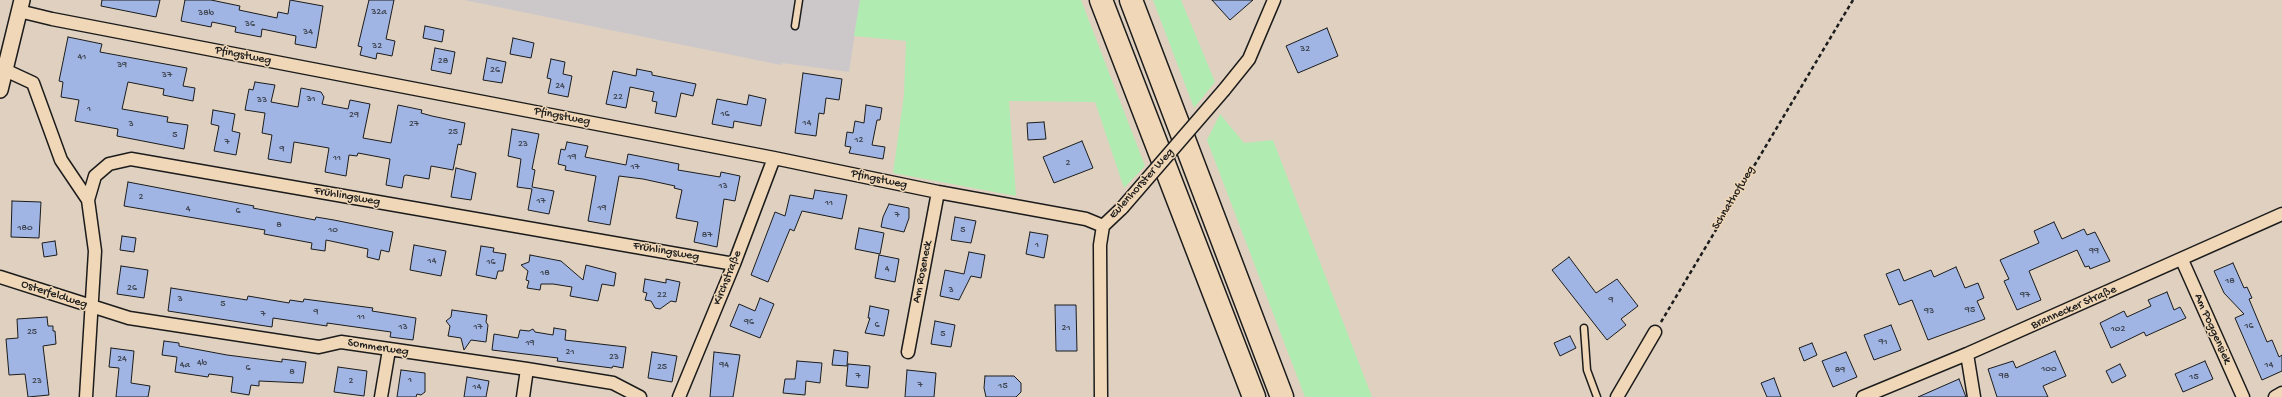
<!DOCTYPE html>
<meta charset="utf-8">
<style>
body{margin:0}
canvas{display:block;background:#dfd0c0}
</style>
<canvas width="2282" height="397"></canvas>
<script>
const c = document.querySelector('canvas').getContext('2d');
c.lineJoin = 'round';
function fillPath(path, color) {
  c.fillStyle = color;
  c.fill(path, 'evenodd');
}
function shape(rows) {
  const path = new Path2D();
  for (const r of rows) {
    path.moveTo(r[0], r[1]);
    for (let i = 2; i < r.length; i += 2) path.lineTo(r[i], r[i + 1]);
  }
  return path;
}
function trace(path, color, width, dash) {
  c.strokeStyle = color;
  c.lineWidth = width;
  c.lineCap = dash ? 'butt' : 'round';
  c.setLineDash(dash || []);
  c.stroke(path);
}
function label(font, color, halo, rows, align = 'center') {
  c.font = font + ' "Gochi Hand",sans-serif';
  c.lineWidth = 3;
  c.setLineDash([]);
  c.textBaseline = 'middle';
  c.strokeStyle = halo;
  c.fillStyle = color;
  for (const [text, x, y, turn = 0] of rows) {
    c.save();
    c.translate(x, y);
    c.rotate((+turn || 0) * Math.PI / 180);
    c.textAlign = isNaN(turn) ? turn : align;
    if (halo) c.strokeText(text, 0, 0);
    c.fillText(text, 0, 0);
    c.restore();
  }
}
fillPath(shape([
 [464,0,860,0,849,72,782,63,781,65]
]), '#ccc8ca');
fillPath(shape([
 [860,0,1081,0,1145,166,1124,188,1095,102,1009,101,1016,196,893,173,904,95,906,41,854,36],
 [1153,0,1181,0,1215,82,1194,108],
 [1220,114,1244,143,1273,140,1372,397,1305,397,1207,140]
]), '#b0ecb2');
const building = shape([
 [102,0,160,0,156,17,101,6,102,0],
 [185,0,211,0,240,6,239,10,277,18,278,12,288,14,290,0,323,6,316,48,295,44,296,36,262,29,261,37,235,32,236,27,212,22,211,27,181,21,185,0],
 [369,0,394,0,386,39,395,41,392,56,377,53,376,59,360,55,362,47,358,46,369,0],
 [1212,0,1253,0,1230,20,1212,0],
 [425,26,444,30,442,42,423,38,425,26],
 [1327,28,1338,56,1298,73,1286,46,1327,28],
 [68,37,102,44,100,52,187,68,183,86,195,88,193,101,163,95,164,89,128,82,122,109,168,117,167,122,188,125,184,149,117,136,118,129,75,121,79,100,61,97,63,82,59,81,68,37],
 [513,38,534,43,531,58,510,54,513,38],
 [435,48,455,52,451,74,431,70,435,48],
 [487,58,506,62,502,83,483,80,487,58],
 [551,59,565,62,563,74,572,76,568,97,548,93,551,79,547,78,551,59],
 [637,69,652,72,652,75,696,84,693,96,681,93,676,117,655,113,657,102,652,101,654,92,630,87,626,108,606,104,613,71,636,76,637,69],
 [803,73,842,79,839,100,826,98,824,114,819,113,816,136,795,133,803,73],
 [255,82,275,85,271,102,298,107,301,88,321,92,324,97,322,104,348,109,350,100,370,104,363,138,391,143,398,105,422,110,421,113,432,116,465,123,461,145,458,144,453,170,431,166,429,179,406,175,404,176,402,188,386,185,390,159,358,153,357,156,349,155,346,176,325,172,329,148,294,142,291,163,268,159,272,135,262,133,265,113,245,110,249,89,253,90,255,82],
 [749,95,766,99,761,126,734,121,733,128,712,124,717,99,747,105,749,95],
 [866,105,882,108,880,120,877,120,872,145,885,147,883,159,849,153,851,147,845,146,847,132,853,133,855,121,864,123,866,105],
 [213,110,235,114,232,131,240,133,236,155,214,151,219,126,211,124,213,110],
 [1044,122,1046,139,1028,140,1027,123,1044,122],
 [512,129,539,134,532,169,535,170,532,187,554,191,549,214,528,210,532,189,517,187,521,159,508,156,512,129],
 [1082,141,1093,168,1054,183,1043,157,1082,141],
 [567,142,588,146,585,157,626,165,628,154,679,164,678,170,720,177,721,172,740,176,735,201,724,199,717,247,694,242,698,222,676,218,682,190,674,188,675,186,643,179,619,176,610,225,588,221,596,176,565,170,566,166,558,164,561,149,565,150,567,142],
 [456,168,476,173,471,200,451,197,456,168],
 [128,182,254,206,253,208,315,220,316,217,334,220,393,232,389,252,381,250,379,260,367,257,368,249,326,240,325,251,311,249,312,243,264,234,265,230,124,206,128,182],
 [815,190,847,195,842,219,802,211,794,231,790,229,768,282,751,275,775,212,785,216,790,195,813,199,815,190],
 [12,201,41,202,39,238,11,237,12,201],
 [889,204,909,208,909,218,904,232,881,227,883,217,889,204],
 [955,217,976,221,971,243,951,240,955,217],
 [2054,222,2062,239,2084,229,2087,235,2095,232,2110,261,2090,269,2089,266,2085,267,2077,250,2029,271,2041,300,2017,310,2004,281,2009,279,2000,260,2039,243,2034,231,2054,222],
 [859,228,884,233,880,254,855,249,859,228],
 [1030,232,1048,235,1044,258,1026,254,1030,232],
 [122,236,136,238,134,252,120,250,122,236],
 [55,241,57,255,44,257,42,243,55,241],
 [414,245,446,251,441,276,410,270,414,245],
 [481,246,494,248,493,252,506,254,503,271,498,271,496,279,476,275,481,246],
 [969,252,985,255,981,278,971,276,959,300,940,296,945,270,964,274,969,252],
 [530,255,561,261,583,280,586,265,616,273,614,286,602,284,598,301,570,296,572,287,553,284,541,284,540,290,527,288,529,281,526,280,528,271,521,265,529,262,530,255],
 [879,255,899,259,895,282,875,278,879,255],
 [1569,257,1596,293,1617,279,1638,306,1621,319,1626,325,1607,340,1552,270,1569,257],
 [2233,263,2244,288,2247,287,2252,298,2249,299,2267,342,2272,340,2279,357,2282,355,2282,371,2262,380,2235,318,2244,314,2224,293,2214,271,2233,263],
 [121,266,148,270,144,298,117,294,121,266],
 [1956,267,1965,288,1978,283,1984,298,1977,301,1985,319,1928,340,1912,300,1899,305,1886,274,1899,269,1904,281,1931,270,1934,277,1956,267],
 [645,279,666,283,666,279,680,282,676,302,671,301,660,309,655,308,651,301,645,300,647,293,643,292,645,279],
 [171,288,247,300,248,296,289,303,290,300,303,302,304,299,373,308,372,311,416,318,413,340,390,337,391,332,327,323,327,326,273,318,272,327,168,311,171,288],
 [2167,292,2174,310,2180,307,2186,318,2146,336,2144,332,2111,348,2100,323,2124,311,2127,317,2151,306,2148,300,2167,292],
 [760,298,774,304,760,338,730,326,739,304,755,311,760,298],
 [1055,305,1076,305,1077,351,1056,351,1055,305],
 [870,306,889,310,884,336,865,333,870,318,868,318,870,306],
 [452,310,487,315,486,322,488,325,486,342,471,340,464,350,461,338,448,336,450,326,446,321,451,317,452,310],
 [47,317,48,326,53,326,53,331,55,331,56,344,43,346,49,395,28,397,25,374,9,375,6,339,18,338,17,319,47,317],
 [935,321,955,325,951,347,931,344,935,321],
 [1891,325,1901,350,1874,360,1864,335,1891,325],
 [554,328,566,330,565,340,626,347,623,368,613,366,612,368,557,361,558,358,492,350,494,334,518,338,520,330,529,331,533,329,535,332,553,335,554,328],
 [1570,336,1576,348,1560,356,1554,343,1570,336],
 [164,341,179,343,179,346,227,355,282,362,282,359,306,362,303,383,259,381,259,386,251,385,249,395,231,392,233,377,209,374,208,377,175,372,177,357,162,355,164,341],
 [1812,343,1817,355,1804,361,1799,348,1812,343],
 [111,348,134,351,131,383,150,386,148,397,116,397,119,368,109,367,111,348],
 [834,350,848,352,847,366,832,365,834,350],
 [2055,351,2066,376,2043,386,2048,397,1997,397,1988,369,2013,361,2016,368,2055,351],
 [652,352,677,356,672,382,648,378,652,352],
 [714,352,740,355,733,397,710,397,714,352],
 [1846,352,1857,377,1833,387,1822,361,1846,352],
 [797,361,822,363,820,383,806,381,805,395,783,393,785,379,795,379,797,361],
 [2205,361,2213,379,2183,392,2175,374,2205,361],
 [848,364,870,366,868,388,846,386,848,364],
 [2120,364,2126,376,2112,383,2106,371,2120,364],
 [338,367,367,371,364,396,334,392,338,367],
 [401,370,425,373,425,392,421,395,417,394,416,397,397,397,401,370],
 [907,370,936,373,934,397,905,397,907,370],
 [985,376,1014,376,1021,383,1021,392,1016,397,986,397,984,388,985,376],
 [467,377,489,381,486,397,464,397,467,377],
 [1774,378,1781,397,1767,397,1761,383,1774,378],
 [1959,379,1966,397,1918,397,1959,379]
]);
fillPath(building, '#a0b5e3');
trace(building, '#1c1c1c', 1);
const service = shape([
 [795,26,799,0],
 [1584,328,1587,370,1597,397]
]);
const minor = shape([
 [19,11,52,19,774,158,938,192,1086,219,1103,226],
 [5,70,33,83,61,160,88,200],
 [1224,90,1249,59,1274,0],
 [2182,260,2243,397],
 [0,277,129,318,319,347,341,342,527,369,613,383,640,397],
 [908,352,938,192],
 [1967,354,1974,397],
 [86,397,95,251,88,200,95,176,109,164,131,159,734,264],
 [381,397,389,350],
 [523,397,527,369],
 [679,397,734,264,774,158],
 [1101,397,1100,245,1103,226,1122,208],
 [1617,397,1655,332],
 [1863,397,1967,354,2282,214],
 [2275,397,2282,393]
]);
const tertiary = shape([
 [0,90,22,0]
]);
const motorway = shape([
 [1101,0,1254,397],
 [1131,0,1282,397]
]);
trace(service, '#1c1c1c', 9);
trace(minor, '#1c1c1c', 15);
trace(tertiary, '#1c1c1c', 18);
trace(motorway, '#1c1c1c', 25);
trace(shape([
 [1661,322,1853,0]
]), '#1c1c1c', 2.5, [4, 3]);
trace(service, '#efd7b7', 6);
trace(minor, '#efd7b7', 12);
trace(tertiary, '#efd7b7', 15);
trace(motorway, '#efd7b7', 22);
const minorBridge = shape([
 [1122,208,1224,90]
]);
trace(minorBridge, '#1c1c1c', 15, []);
trace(minorBridge, '#efd7b7', 12);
label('10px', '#3d424e', null, [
 ["32a",379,12],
 ["38b",206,13],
 ["36",250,24],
 ["34",308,32],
 ["32",377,46],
 ["32",1305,49],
 ["41",82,57],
 ["28",443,61],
 ["39",122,65],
 ["26",495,70],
 ["37",167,75],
 ["24",560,86],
 ["22",618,97],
 ["31",311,99],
 ["33",262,100],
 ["1",89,109],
 ["16",725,114],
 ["29",354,115],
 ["14",807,123],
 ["3",131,124],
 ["27",414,124],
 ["25",453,132],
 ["5",175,135],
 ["12",859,140],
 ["7",227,142],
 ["23",523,144],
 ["9",282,149],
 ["19",572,157],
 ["11",337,158],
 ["2",1068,163],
 ["17",635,167],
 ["13",723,186],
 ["2",141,197],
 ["17",541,201],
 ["11",829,203],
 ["19",602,208],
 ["4",188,209],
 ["6",238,211],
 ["7",897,215],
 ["8",279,225],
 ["180",25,228],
 ["10",333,230],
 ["5",963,230],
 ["87",707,235],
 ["1",1037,245],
 ["99",2094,251],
 ["14",432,261],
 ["16",491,262],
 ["4",887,269],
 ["18",545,273],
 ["18",2230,281],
 ["26",132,288],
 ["3",951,290],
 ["22",662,295],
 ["97",2025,295],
 ["3",180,299],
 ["9",1611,300],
 ["5",223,304],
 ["95",1970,310],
 ["93",1929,311],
 ["9",316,312],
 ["7",263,314],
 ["11",361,317],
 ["96",749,322],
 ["6",877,325],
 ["16",2249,326],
 ["13",403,327],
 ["17",478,327],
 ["21",1066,328],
 ["102",2118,329],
 ["25",32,332],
 ["5",943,334],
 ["91",1883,342],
 ["19",530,343],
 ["21",570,352],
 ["23",614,357],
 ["24",122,359],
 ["4b",202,363],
 ["4a",185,365],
 ["94",724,365],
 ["14",2269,365],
 ["25",662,367],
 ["6",248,368],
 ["100",2049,369],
 ["89",1840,370],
 ["8",292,372],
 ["7",858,376],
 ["98",2004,376],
 ["15",2194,377],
 ["1",410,380],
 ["23",37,381],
 ["2",351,381],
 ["7",920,385],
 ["15",1003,386],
 ["14",477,387]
]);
label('12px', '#1c1c1c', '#efd7b7', [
 ["Pfingstweg",243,56,11],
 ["Pfingstweg",562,117,11],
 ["Pfingstweg",879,180,12],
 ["Eulenhorster Weg",1142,184,-48],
 ["Frühlingsweg",347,197,10],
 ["Schnathofweg",1734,198,-59],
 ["Frühlingsweg",666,252,10],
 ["Am Roseneck",923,272,-79],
 ["Kirchstraße",728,278,-68],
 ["Osterfeldweg",54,295,18],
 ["Brannecker Straße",2074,308,-24],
 ["Am Poggensiek",2212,329,66],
 ["Sommerweg",378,348,9]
]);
</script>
